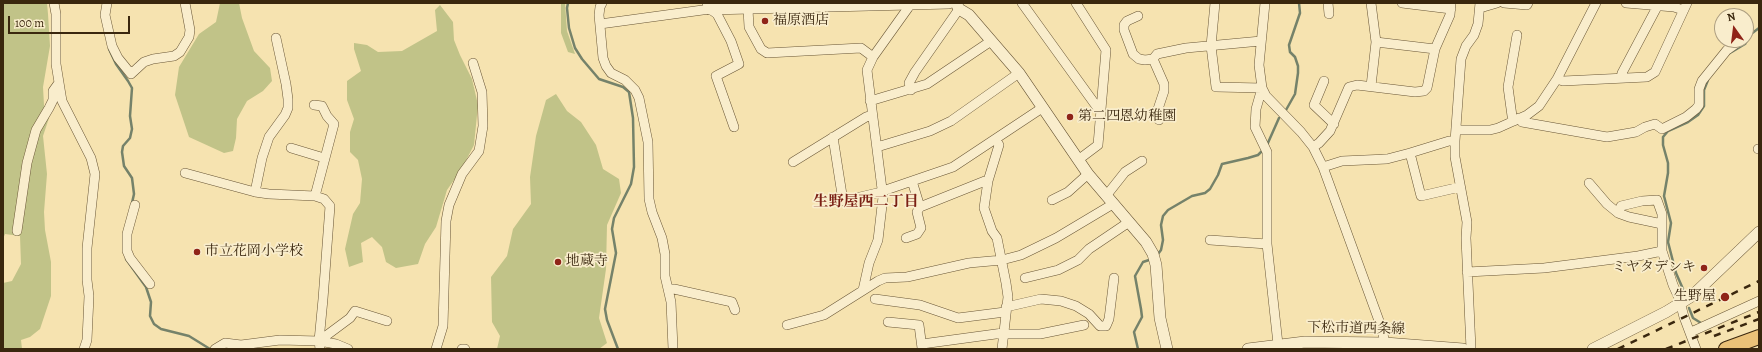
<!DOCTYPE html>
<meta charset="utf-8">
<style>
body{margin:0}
#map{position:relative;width:1762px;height:352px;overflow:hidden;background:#f6e3b0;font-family:Alegreya,serif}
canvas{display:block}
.frame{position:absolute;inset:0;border:4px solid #3a270e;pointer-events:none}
.north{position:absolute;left:1714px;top:8px;width:40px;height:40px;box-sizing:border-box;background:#f9edcc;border:1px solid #ad9e80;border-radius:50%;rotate:346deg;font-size:11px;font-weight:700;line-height:16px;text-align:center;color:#3a270e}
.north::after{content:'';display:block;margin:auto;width:14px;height:18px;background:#8f2418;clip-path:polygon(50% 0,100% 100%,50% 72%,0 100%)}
.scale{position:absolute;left:8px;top:16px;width:122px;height:18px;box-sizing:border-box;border:2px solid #3a270e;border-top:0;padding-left:5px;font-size:12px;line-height:14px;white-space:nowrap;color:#3a270e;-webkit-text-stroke:3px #f9edcc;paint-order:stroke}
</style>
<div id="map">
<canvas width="1762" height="352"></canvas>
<div class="frame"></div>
<div class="north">N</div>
<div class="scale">100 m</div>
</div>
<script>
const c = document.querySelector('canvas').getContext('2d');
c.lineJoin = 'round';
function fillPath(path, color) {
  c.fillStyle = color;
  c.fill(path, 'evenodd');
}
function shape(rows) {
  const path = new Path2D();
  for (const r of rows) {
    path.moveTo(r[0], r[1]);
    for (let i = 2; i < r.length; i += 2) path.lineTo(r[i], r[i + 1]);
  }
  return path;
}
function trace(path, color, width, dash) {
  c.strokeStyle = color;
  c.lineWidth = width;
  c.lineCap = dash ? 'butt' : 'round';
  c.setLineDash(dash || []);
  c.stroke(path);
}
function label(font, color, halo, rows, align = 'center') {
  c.font = font + ' Alegreya,"Noto Serif JP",serif';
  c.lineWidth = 3.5;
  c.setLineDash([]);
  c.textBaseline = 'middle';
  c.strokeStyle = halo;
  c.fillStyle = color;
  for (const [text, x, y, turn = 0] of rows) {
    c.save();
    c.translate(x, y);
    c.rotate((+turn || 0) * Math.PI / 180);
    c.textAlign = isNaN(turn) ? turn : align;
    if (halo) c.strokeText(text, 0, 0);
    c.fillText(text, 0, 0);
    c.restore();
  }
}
fillPath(shape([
 [3,3,47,3,48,14,50,46,43,87,44,105,49,118,43,136,47,174,44,212,45,230,51,262,51,296,40,329,30,337,21,340,22,349,3,349,3,283,12,281,21,264,20,236,5,234,3,239],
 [220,3,239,3,242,18,254,51,270,68,272,81,263,91,247,101,237,119,236,138,233,151,224,153,189,137,175,95,179,67,199,34,216,22],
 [561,3,565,3,567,31,575,54,568,52,561,33],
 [440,5,453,22,454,40,460,55,472,79,478,105,474,145,461,170,447,190,436,227,425,244,418,264,396,268,386,262,382,247,372,237,361,243,363,262,349,267,345,249,353,214,360,203,362,179,358,160,350,152,350,132,354,119,347,100,347,81,361,71,354,49,354,43,367,45,378,52,402,51,437,31,435,10],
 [556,94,567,111,581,122,596,145,603,169,619,179,621,193,607,225,606,269,599,318,607,343,599,349,497,349,500,336,492,322,491,277,507,256,513,229,531,204,530,177,536,136,546,100]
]), '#c1c388');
trace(shape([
 [568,3,567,8,569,28,575,48,582,59,599,79,623,87,629,92,633,118,634,167,631,184,614,218,612,229,616,253,605,309,607,320,618,349],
 [109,49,116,64,128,81,132,88,130,116,132,129,130,138,123,146,122,152,124,166,132,178,134,194,132,203],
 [1730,53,1745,44,1751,34,1759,28],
 [1286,110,1295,94,1298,73,1298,66,1295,57,1290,52,1289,45,1300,13,1299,3],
 [1267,145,1279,118],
 [1158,254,1161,250,1163,240,1161,225,1163,216,1168,210,1192,196,1205,193,1210,189,1218,175,1222,164,1248,158,1258,155,1263,150],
 [126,259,146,287,151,302,150,316,154,324,161,329,189,336,210,349],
 [1683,289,1676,273,1668,242,1671,223,1664,196,1668,173,1668,163,1663,145,1663,137,1668,131,1688,122,1698,115,1704,106,1704,90,1708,80],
 [1689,308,1693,318,1701,323],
 [1138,349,1134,332,1142,317,1141,309,1135,276,1143,262,1149,260]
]), '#75826a', 2.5);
const minor = shape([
 [54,3,56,14,56,64,62,101,91,158,95,174,87,248,87,280,89,296,87,340,84,349],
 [107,3,105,15,112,46,118,58,131,74,144,62,153,59,174,56,180,52,189,37,190,30,185,3],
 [602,3,600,7,599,15,603,58,606,66,611,73,625,80,635,90,639,98,648,142,649,199,652,212,662,238,665,254,665,276,671,302,673,349],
 [1022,3,1097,107,1101,109],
 [1076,3,1106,50,1098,145,1078,160],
 [1215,3,1211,46,1216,87,1262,88,1256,109,1255,127,1267,152,1267,244,1278,344],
 [1265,3,1259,65,1262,88,1266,96,1301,132,1313,147,1323,167,1382,329,1386,349],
 [1328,3,1329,14],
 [1402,3,1451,9],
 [1504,3,1527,5,1528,3],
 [1626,3,1674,7,1683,10],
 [1480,8,1497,3],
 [748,9,749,27,761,49,767,53,861,48,873,57],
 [1138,16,1127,21,1124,25,1124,30,1133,54,1139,59,1145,60,1153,59],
 [600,24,710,9,717,14,731,41,739,64,716,76,734,127],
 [1746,33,1748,30],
 [1376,42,1435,49],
 [1621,77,1622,73,1657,7],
 [1557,79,1563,81,1647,77,1655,72,1687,3],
 [1324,81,1314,105,1334,124],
 [1371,86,1376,42,1371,3],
 [911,90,909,83,915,72,959,9],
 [870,101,927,84,991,41],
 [314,105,322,106,327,116,334,124,315,196],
 [1519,118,1522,122,1607,137,1636,132,1645,127,1655,124,1662,129,1686,117,1696,109,1699,105,1699,89,1702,81,1727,50,1741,40],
 [1159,120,1158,109,1164,91,1164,84,1153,59,1157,54,1186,48,1261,41],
 [1514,121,1512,116,1508,87,1517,35],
 [1456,130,1490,130,1498,128,1527,115,1539,106,1557,79,1596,3],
 [833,137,843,201,877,193,953,167,1042,108],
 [996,140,999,145,988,181,984,208,992,231,997,238,1006,283,1008,297,1002,349],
 [1455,141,1449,141,1410,153,1421,196,1460,187],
 [877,147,930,131,951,121,1019,73],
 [1313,147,1319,143,1330,131,1349,87,1357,85,1415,92,1424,91,1427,88,1435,49,1450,15,1451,3],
 [291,148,324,158],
 [1758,149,1759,149],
 [793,162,866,117,872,115],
 [1323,167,1342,161,1387,159,1410,153],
 [185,173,255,192,269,194,315,196,324,199,330,206,323,299,319,341,320,349],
 [912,181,920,207,985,181,988,181],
 [1589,183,1607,204,1618,213,1629,217,1662,224],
 [255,192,262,158,269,137,285,115,288,108,288,99,286,84,276,38],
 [1106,196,1125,172,1142,161],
 [1052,200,1068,192,1088,174],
 [135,205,127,234,127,251,130,258,150,284],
 [1618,213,1621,206,1642,201,1657,200,1662,214,1662,251,1673,285,1679,298,1684,317,1696,349],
 [17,231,27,163,36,130,49,108,53,100,53,91,58,84],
 [906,238,917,234,921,228,917,212,920,207],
 [1210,240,1267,244],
 [1467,272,1544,268,1638,256,1662,251],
 [1025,278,1058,270,1078,260,1089,249,1129,222],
 [669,289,674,289,732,302,735,310],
 [863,290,869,263,878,240,883,197,867,70,873,57,908,8,910,3],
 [875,299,920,305,958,318,1005,312],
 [1006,307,1041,299,1061,301,1076,306,1089,314,1100,326,1106,326,1109,319,1114,278],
 [888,322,919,325,922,348],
 [787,325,824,315,878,281,885,278,907,277,969,263,1002,260,1021,255,1056,238,1113,204],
 [1691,332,1759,301],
 [319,341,350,318,355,311,387,321],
 [922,344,1003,333,1009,334,1040,334,1084,325],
 [215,349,225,343,241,345,280,340,319,341,336,344,348,349],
 [436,349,443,326,446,221,449,205,462,174,479,151,483,126,482,92,473,63],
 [462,349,465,349],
 [1471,349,1466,238,1467,222,1455,157,1455,141,1461,59,1466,46,1474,35,1478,24,1480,3]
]);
const tertiary = shape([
 [708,3,710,9,949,3],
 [956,3,959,9,969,15,1019,73,1088,174,1146,242,1153,254,1156,265,1160,318,1167,349],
 [1248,349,1305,342,1385,343,1463,349],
 [1593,349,1666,312,1692,296,1759,232]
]);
const trunk = shape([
 [1726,349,1759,337]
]);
trace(minor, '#695636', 10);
trace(tertiary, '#695636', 12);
trace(trunk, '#3a270e', 16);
trace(minor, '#f9edcc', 9);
trace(tertiary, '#f9edcc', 11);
trace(trunk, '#ebc278', 14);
trace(shape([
 [1714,336,1759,319],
 [1618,349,1759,281],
 [1666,349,1759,312]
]), '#3a270e', 2.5, [7, 7]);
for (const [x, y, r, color] of [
 [765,21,4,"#8f2418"],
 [1070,117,4,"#8f2418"],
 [197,252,4,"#8f2418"],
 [558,262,4,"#8f2418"],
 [1704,268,4,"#8f2418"],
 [1725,297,5,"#8f2418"]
]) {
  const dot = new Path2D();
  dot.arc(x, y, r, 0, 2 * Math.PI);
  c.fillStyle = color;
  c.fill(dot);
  trace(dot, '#f9edcc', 1.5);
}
label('14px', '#3a270e', '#f9edcc', [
 ["福原酒店",773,21],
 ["第二四恩幼稚園",1078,117],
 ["市立花岡小学校",205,252],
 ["地蔵寺",566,262],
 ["ミヤタデンキ",1696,268,"right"],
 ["生野屋",1716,297,"right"]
], 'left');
label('14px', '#3a270e', '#f9edcc', [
 ["下松市道西条線",1356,329,1]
]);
label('bold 15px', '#7a1f14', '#f9edcc', [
 ["生野屋西二丁目",866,202]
]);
</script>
